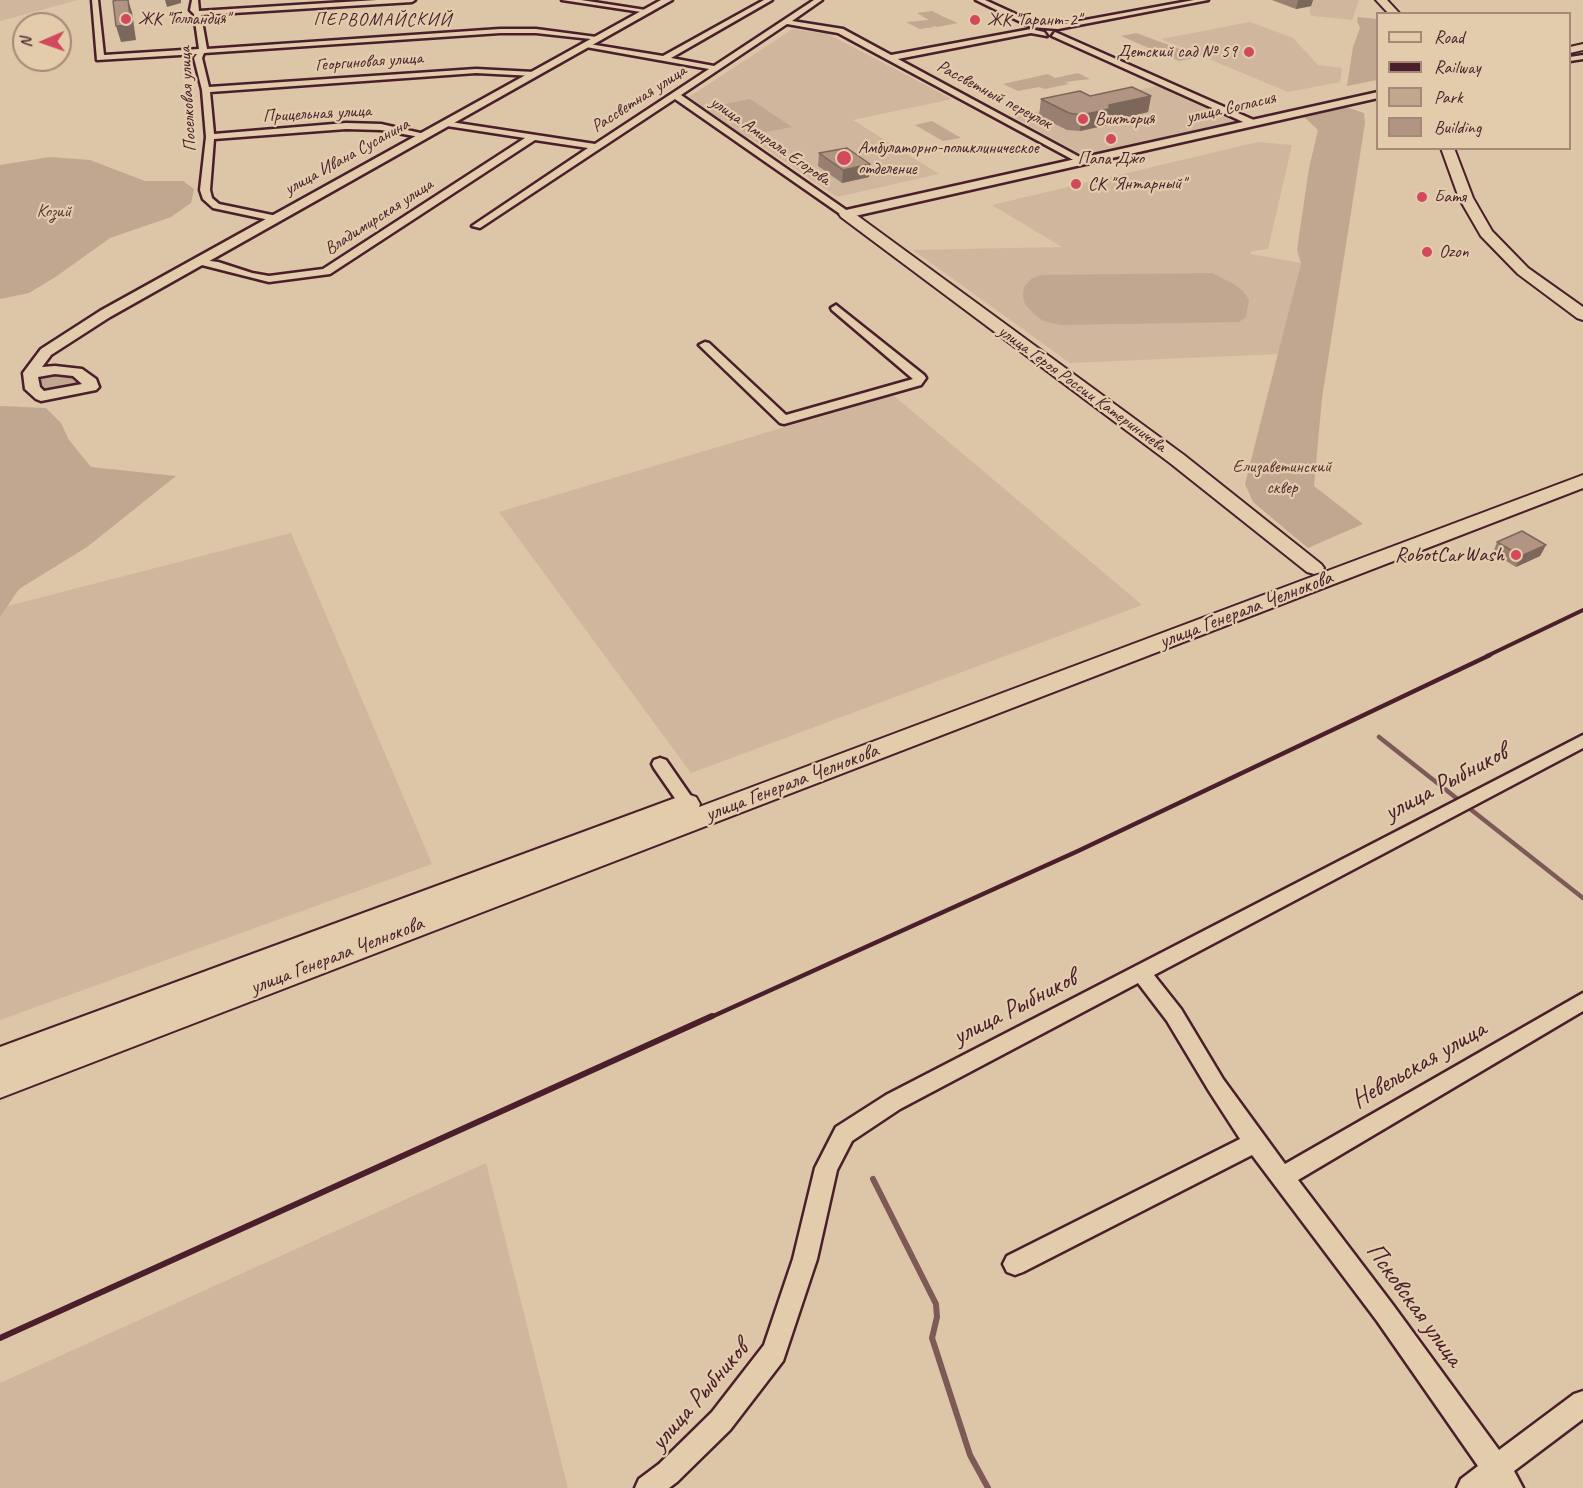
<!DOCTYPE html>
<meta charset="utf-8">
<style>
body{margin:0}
#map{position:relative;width:1583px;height:1488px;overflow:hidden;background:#ddc5a7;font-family:Caveat,sans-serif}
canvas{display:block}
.legend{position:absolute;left:1376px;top:12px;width:195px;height:138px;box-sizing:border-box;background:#e3ccac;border:2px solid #a68778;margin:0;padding:8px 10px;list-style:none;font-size:18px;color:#4a1f2b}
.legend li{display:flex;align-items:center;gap:12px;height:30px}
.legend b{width:30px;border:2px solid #a68778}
.north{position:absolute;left:12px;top:12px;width:60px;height:60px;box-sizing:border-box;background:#e3ccac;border:2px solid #a68778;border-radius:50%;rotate:268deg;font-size:16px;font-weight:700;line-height:24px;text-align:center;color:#4a1f2b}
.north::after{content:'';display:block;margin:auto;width:21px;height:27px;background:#d1495b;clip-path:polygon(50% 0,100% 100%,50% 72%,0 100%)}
</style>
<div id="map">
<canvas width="1583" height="1488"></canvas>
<ul class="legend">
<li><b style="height:8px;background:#e3ccac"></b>Road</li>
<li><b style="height:8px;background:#4a1f2b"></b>Railway</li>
<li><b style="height:16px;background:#c2a790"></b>Park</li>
<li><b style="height:16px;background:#b19482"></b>Building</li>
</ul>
<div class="north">N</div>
</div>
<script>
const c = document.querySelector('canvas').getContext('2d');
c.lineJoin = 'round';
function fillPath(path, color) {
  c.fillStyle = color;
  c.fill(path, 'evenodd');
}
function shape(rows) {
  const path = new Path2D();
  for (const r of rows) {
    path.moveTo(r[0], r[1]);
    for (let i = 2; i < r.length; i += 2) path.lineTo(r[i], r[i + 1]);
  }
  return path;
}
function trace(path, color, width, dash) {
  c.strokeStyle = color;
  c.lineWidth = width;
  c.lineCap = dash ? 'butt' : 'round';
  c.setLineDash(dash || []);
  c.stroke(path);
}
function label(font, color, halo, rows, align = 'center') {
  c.font = font + ' Caveat,sans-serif';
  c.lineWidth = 4.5;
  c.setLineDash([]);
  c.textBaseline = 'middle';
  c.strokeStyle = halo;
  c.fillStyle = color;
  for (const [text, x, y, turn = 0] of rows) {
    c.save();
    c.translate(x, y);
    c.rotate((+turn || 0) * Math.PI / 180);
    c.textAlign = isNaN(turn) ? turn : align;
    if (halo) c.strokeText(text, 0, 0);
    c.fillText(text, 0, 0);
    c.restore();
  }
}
fillPath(shape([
 [0,0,78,0,0,21],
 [1271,0,1359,0,1352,20,1314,16,1310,15,1310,7,1297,9],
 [1250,22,1293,38,1318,65,1342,68,1340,82,1288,92,1161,39],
 [793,29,828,34,952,99,853,120,939,174,837,197,750,138,746,138,689,97],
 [1157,86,1236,122,1084,156,1013,117],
 [1258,142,1292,145,1268,249,1252,251,1250,254,1301,263,1279,354,1070,363,913,250,1062,247,992,205],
 [893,395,1142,605,691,773,499,512],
 [291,533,432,864,0,1020,0,608],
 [486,1163,568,1488,0,1488,0,1383]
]), '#d0b69c');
fillPath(shape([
 [932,11,944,17,958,23,937,27,931,25,934,27,920,29,906,22,929,20,917,13],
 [1358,17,1377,19,1377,80,1347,86,1353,47,1360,28,1357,21],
 [1136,33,1180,49,1199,57,1179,61,1160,53,1166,51,1159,48,1151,49,1121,36],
 [1078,73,1090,79,1065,82,1069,84,1045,89,1039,87,1018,91,1003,84,1048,74,1055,78],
 [750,99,792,127,749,135,710,107],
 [1346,107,1364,113,1365,123,1322,398,1314,486,1363,524,1308,548,1253,502,1245,484,1301,263,1297,250,1309,168,1318,130,1304,117],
 [932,121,961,138,943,141,915,125],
 [50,157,90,160,145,181,183,181,194,189,191,203,171,217,110,238,57,276,29,293,0,299,0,165],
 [1212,273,1232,283,1243,291,1249,300,1246,317,1239,322,1060,325,1043,321,1033,313,1025,304,1023,297,1024,287,1031,279,1041,275],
 [47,372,76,376,82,381,77,388,47,391,40,388,37,377],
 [0,406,46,408,61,423,69,440,91,467,176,476,87,547,19,589,0,617]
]), '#c2a790');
trace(shape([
 [1379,737,1583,898]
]), '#7e5a57', 4.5);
trace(shape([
 [873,1179,936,1304,937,1317,932,1338,970,1455,988,1488]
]), '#7e5a57', 6);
const minor = shape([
 [92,0,98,0,104,55,199,49,194,14,190,10,192,0,198,0,199,11,377,0,415,0,412,2,201,15,207,49,500,29,536,29,604,38,600,40,536,33,500,33,204,53,202,58,209,87,476,69,534,72,538,74,534,76,476,73,210,92,214,134,346,123,381,124,429,135,425,138,381,130,346,129,214,139,210,190,212,198,219,204,277,216,279,218,274,221,213,208,203,199,200,190,206,137,202,90,194,58,197,54,97,60,92,0],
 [562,0,581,0,652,11,648,13,562,0],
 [764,0,772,0,671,58,714,66,814,0,822,0,792,21,843,29,891,55,1031,29,1044,32,1047,36,1031,33,898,59,1087,161,1079,163,838,33,787,24,681,95,849,212,849,216,843,216,675,99,480,228,472,226,588,148,535,140,330,274,269,282,190,262,195,259,218,262,252,273,269,276,323,269,525,138,447,126,444,125,444,121,595,144,709,69,586,47,583,47,583,43,663,56,764,0],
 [976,0,985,0,1035,23,1058,25,1194,0,1208,0,1058,29,1031,27,976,0],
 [1055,32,1256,121,1257,123,1250,125,1052,36,1055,32],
 [1583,55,1583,59,1570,61,1570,57,1583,55],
 [836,305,924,375,926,378,921,385,784,424,780,423,699,345,705,342,709,343,786,415,913,379,832,310,831,308,836,305],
 [1583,735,1583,748,1154,975,1181,1009,1223,1079,1285,1164,1583,993,1583,1011,1298,1180,1393,1305,1499,1450,1574,1394,1583,1391,1583,1419,1514,1471,1523,1488,1457,1488,1461,1479,1478,1466,1377,1321,1252,1155,1023,1272,1015,1275,1007,1272,1003,1264,1007,1256,1240,1139,1209,1091,1167,1021,1138,983,900,1109,852,1141,837,1170,817,1259,783,1361,730,1430,677,1482,669,1488,635,1488,639,1479,659,1464,712,1412,764,1345,793,1259,815,1168,836,1127,886,1095,1583,735],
 [660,758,666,760,693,799,696,803,693,807,687,809,681,807,654,768,652,764,654,760,660,758]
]);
const tertiary = shape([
 [661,0,672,0,110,317,51,355,42,367,55,366,82,369,96,379,99,387,96,390,41,401,36,399,25,389,23,373,41,349,100,311,661,0],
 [55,374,73,376,82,384,44,391,40,387,38,377,55,374],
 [1378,92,1378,98,846,218,840,214,846,210,1378,92]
]);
const secondary = shape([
 [1376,0,1387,0,1400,14,1389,14,1376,0],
 [1583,44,1583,50,1570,53,1570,47,1583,44],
 [1441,148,1454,148,1473,198,1492,231,1528,268,1583,307,1583,320,1577,318,1518,274,1481,236,1459,198,1441,148],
 [846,210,851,211,1184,455,1321,564,1324,568,1321,572,1314,574,1307,572,1170,463,841,217,839,214,841,211,846,210]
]);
const primary = shape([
 [1583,475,1583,488,0,1098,0,1047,678,797,687,794,696,797,700,804,699,807,1583,475]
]);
trace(minor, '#4a1f2b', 5);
trace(tertiary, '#4a1f2b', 5);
trace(secondary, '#4a1f2b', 4);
trace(primary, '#4a1f2b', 4);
fillPath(minor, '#e3ccac');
fillPath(tertiary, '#e3ccac');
fillPath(secondary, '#e3ccac');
fillPath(primary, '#e3ccac');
trace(shape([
 [1487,656,1583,610]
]), '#4a1f2b', 4);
trace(shape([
 [709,1018,1078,851,1490,655]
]), '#4a1f2b', 4.5);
trace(shape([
 [0,1338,712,1016]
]), '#4a1f2b', 6);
fillPath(shape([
 [1272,0,1313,0,1311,6,1296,9],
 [1090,96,1151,96,1148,112,1107,122,1107,125,1080,131,1067,130,1039,116,1041,99],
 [819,153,870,164,869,177,842,183,818,166],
 [1497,542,1546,545,1540,556,1516,567,1493,553]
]), '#987f70');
fillPath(shape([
 [128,0,132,12,136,40,121,42,116,26],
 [165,0,181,0,181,3,167,7],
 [1298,0,1313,0,1311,6,1296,9],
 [1151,96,1148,112,1107,122,1107,125,1080,131,1082,115,1109,105],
 [870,164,869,177,842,183,843,170],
 [1546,545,1540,556,1516,567,1521,556]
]), '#7c685b');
const building = shape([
 [117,0,128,0,131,25,116,26,113,1,117,0],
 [1132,87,1151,96,1109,105,1109,109,1082,115,1069,113,1041,99,1080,91,1090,96,1132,87],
 [847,148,870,164,843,170,819,153,847,148],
 [1522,531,1546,545,1521,556,1497,542,1522,531]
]);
fillPath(building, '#b19482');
trace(building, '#7c685b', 1.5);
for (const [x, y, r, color] of [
 [126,19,6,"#d1495b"],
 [975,20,6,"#d1495b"],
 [1249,52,6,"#d1495b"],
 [1083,119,6,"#d1495b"],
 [1111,139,6,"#d1495b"],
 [844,158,8,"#d1495b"],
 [1076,184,6,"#d1495b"],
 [1422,197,6,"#d1495b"],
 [1427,252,6,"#d1495b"],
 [1516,555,6,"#d1495b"]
]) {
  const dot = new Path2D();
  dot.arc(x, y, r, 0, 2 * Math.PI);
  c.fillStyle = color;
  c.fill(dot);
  trace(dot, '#e3ccac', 2);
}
label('18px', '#4a1f2b', '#e3ccac', [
 ["ЖК \"Голландия\"",138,19],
 ["ЖК \"Гарант-2\"",987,20],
 ["Детский сад № 59",1237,52,"right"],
 ["Виктория",1095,119],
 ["Амбулаторно-поликлиническое",858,148],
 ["отделение",858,169],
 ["Папа Джо",1111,159,"center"],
 ["СК \"Янтарный\"",1088,184],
 ["Батя",1434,197],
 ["Ozon",1439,252]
], 'left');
c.letterSpacing = '1.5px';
label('18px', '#4a1f2b', '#e3ccac', [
 ["ПЕРВОМАЙСКИЙ",383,20]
]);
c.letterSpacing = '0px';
label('18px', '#4a1f2b', '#e3ccac', [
 ["Георгиновая улица",369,62,-4],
 ["Рассветный переулок",994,95,28],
 ["Поселковая улица",188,99,-93],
 ["Рассветная улица",639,99,-33],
 ["улица Согласия",1231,108,-13],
 ["Прицельная улица",317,114,-3],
 ["улица Амирала Егорова",770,141,35],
 ["улица Ивана Сусанина",347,157,-29],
 ["Владимирская улица",379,217,-33],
 ["улица Героя России Катериничева",1082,389,36]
]);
label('18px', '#5c333a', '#e3ccac', [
 ["Козий",54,212],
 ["Елизаветинский",1282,467],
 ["сквер",1282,488]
]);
label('21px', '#4a1f2b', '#e3ccac', [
 ["RobotCarWash",1504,555]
], 'right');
label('21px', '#4a1f2b', '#e3ccac', [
 ["улица Генерала Челнокова",1246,610,-21],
 ["улица Генерала Челнокова",792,783,-21],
 ["улица Генерала Челнокова",337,956,-21]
]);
label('26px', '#4a1f2b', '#e3ccac', [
 ["улица Рыбников",1446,783,-28],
 ["улица Рыбников",1015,1008,-27],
 ["Невельская улица",1419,1065,-30],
 ["Псковская улица",1414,1305,54],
 ["улица Рыбников",700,1396,-49]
]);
</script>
